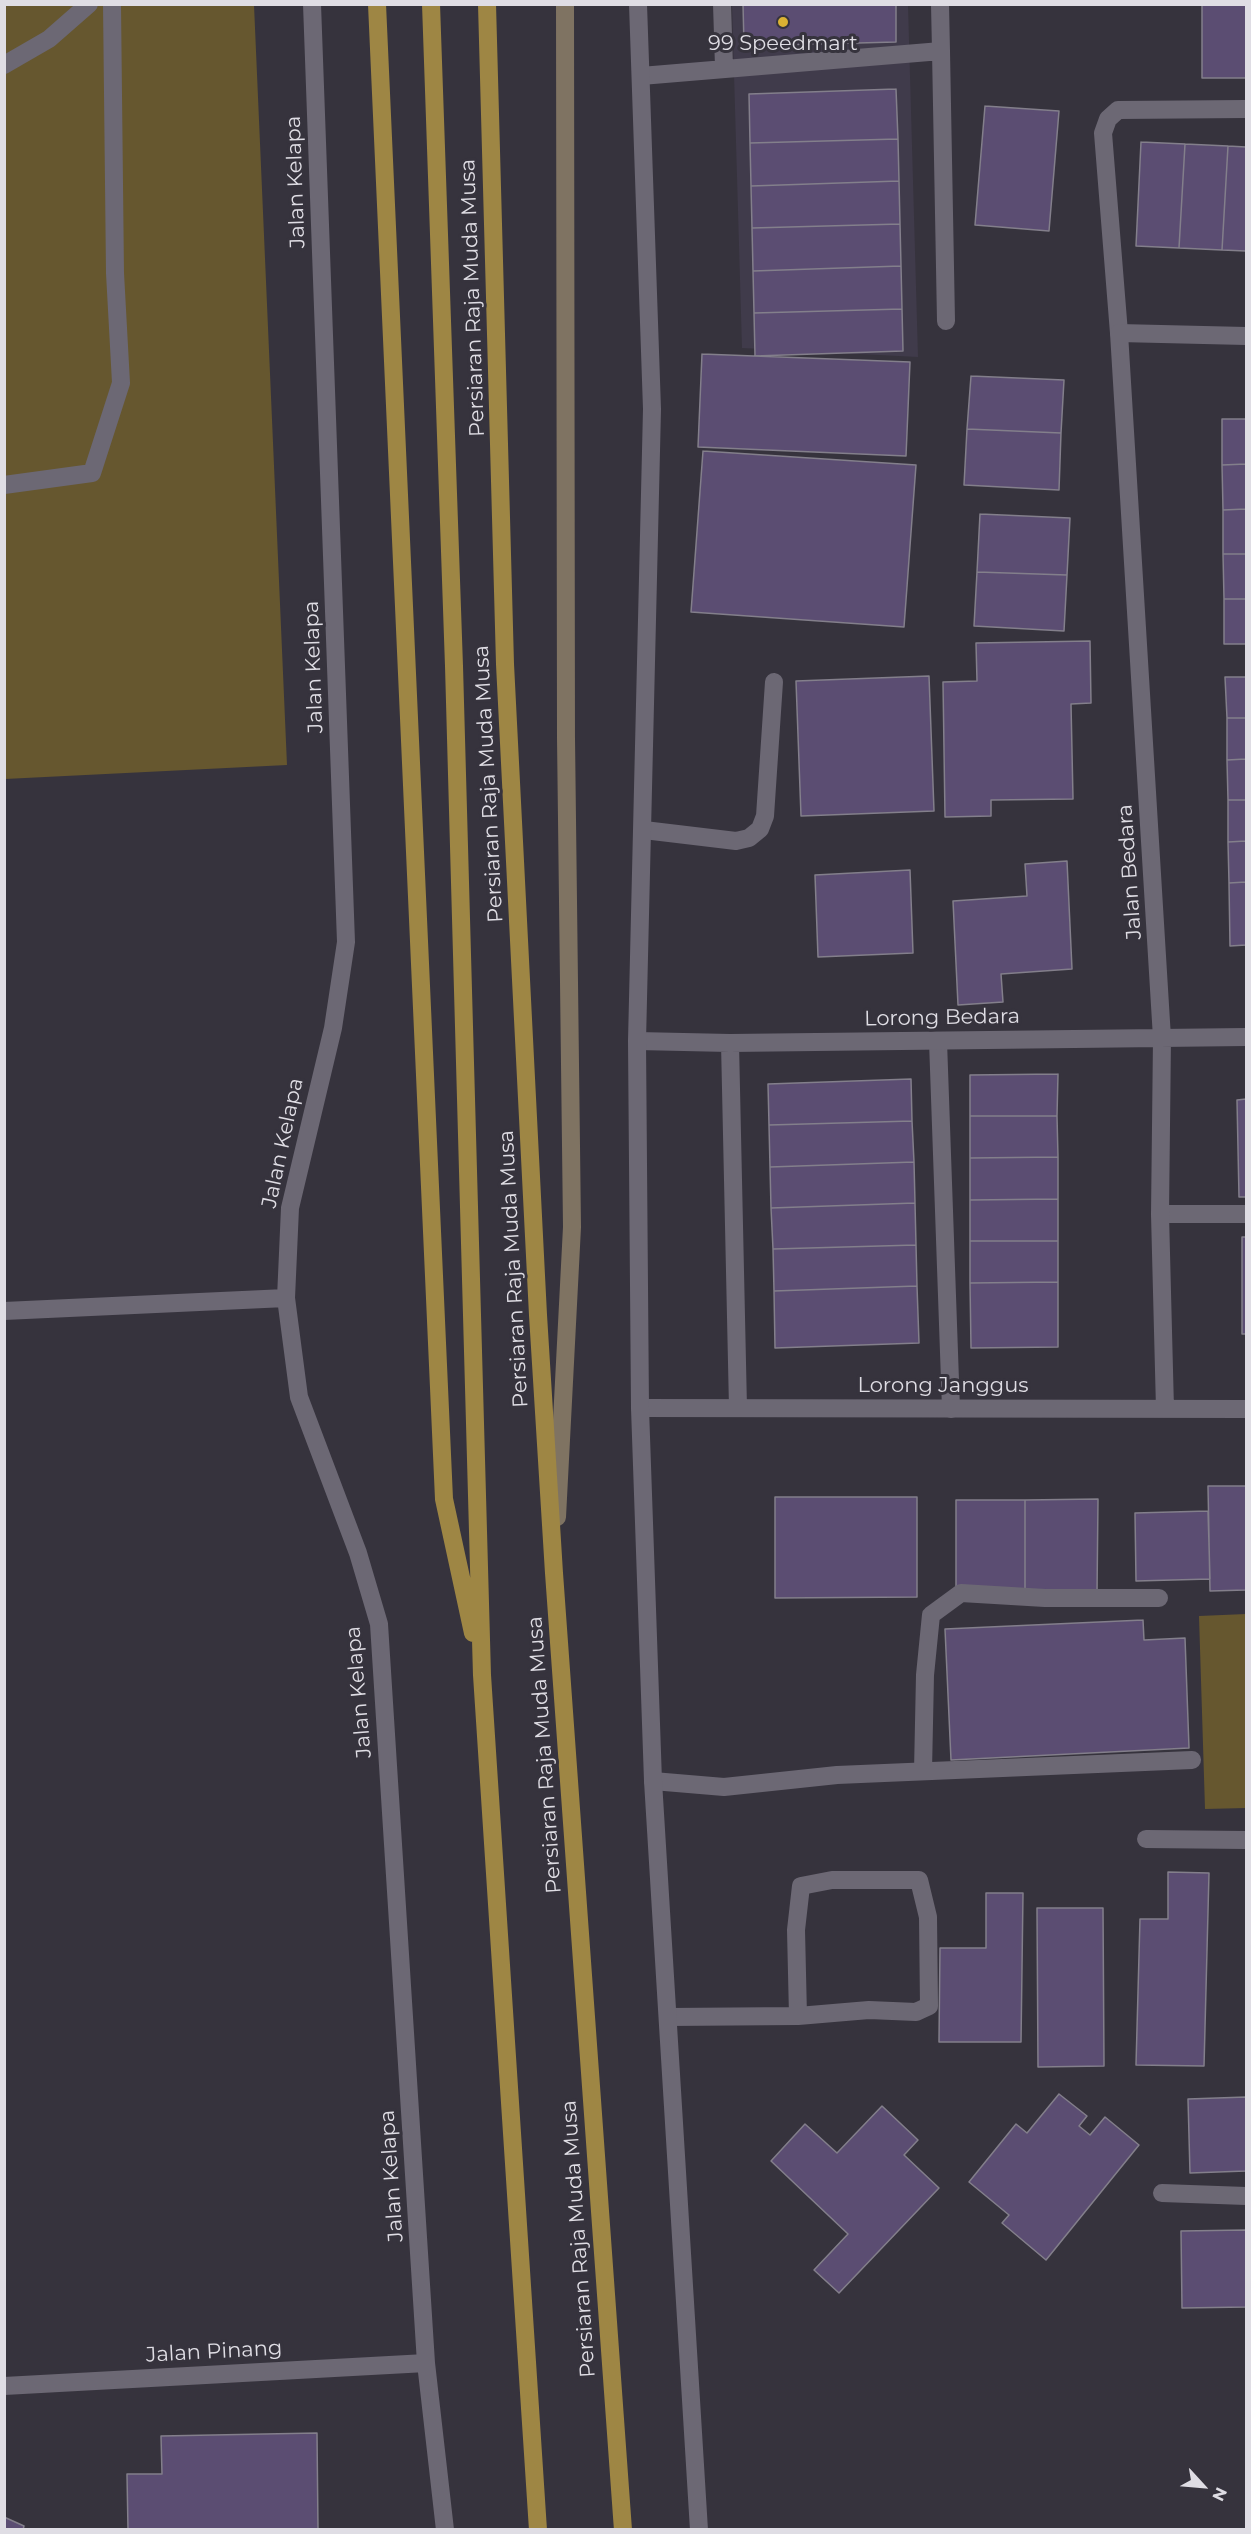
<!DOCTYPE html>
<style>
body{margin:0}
#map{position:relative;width:1251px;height:2534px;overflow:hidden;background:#36333d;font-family:Montserrat,sans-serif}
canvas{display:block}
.frame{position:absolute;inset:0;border:6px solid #dfdde4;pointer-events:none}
.north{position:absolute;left:1173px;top:2456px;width:60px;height:60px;-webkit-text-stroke:4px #36333d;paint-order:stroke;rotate:116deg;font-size:16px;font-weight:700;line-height:24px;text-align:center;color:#dfdde4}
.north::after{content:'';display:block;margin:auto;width:21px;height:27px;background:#dfdde4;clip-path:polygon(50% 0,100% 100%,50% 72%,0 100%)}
</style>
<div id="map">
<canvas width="1251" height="2534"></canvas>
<div class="frame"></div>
<div class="north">N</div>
</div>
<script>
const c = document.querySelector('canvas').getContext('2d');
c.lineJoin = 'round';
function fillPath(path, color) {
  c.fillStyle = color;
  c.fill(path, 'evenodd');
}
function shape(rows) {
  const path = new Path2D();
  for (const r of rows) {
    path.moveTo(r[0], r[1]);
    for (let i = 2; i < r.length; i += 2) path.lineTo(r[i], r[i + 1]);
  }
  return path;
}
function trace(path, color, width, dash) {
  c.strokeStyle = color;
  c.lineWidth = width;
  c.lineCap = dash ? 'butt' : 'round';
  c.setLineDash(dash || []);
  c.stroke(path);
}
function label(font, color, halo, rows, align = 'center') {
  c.font = font + ' Montserrat,sans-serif';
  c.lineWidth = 6;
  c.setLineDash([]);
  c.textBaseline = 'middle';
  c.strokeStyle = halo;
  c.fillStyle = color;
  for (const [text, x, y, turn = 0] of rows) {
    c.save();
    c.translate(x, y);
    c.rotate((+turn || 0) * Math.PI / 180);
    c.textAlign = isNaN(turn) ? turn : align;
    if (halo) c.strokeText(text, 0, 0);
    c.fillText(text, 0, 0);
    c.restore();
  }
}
fillPath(shape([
 [732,5,908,5,918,357,742,348]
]), '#403b4b');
fillPath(shape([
 [4,5,254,5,287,765,5,779],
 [1246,1614,1246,1808,1205,1809,1199,1616]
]), '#66572f');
const building = shape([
 [743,4,896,4,896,42,744,46,743,4],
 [1202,4,1246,4,1246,78,1202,78,1202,4],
 [896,89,898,139,750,143,749,94,896,89],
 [985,106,1059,111,1049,231,975,225,985,106],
 [898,139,899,181,751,186,750,143,898,139],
 [1141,142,1185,144,1179,248,1136,246,1141,142],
 [1185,144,1228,146,1222,250,1179,248,1185,144],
 [1228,146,1246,147,1246,251,1222,250,1228,146],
 [899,181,900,224,752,228,751,186,899,181],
 [900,224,901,266,753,271,752,228,900,224],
 [901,266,902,309,754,313,753,271,901,266],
 [902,309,903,351,755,356,754,313,902,309],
 [702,354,910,362,906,456,698,447,702,354],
 [971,376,1064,380,1061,433,967,429,971,376],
 [1222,419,1246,419,1246,464,1222,465,1222,419],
 [967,429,1061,433,1059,490,964,485,967,429],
 [703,451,916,465,904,627,691,612,703,451],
 [1246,464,1246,509,1223,510,1222,465,1246,464],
 [1246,509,1246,554,1223,554,1223,510,1246,509],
 [980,514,1070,518,1067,575,977,572,980,514],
 [1223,554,1246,554,1246,599,1224,599,1223,554],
 [977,572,1067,575,1064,631,974,626,977,572],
 [1224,599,1246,599,1246,644,1224,644,1224,599],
 [1090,641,1091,703,1071,704,1073,799,991,800,991,816,945,817,943,682,977,681,976,643,1090,641],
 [929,676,934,811,801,816,796,681,929,676],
 [1225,677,1246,677,1246,718,1227,718,1225,677],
 [1227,718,1246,718,1246,759,1227,760,1227,718],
 [1246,759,1246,800,1228,800,1227,760,1246,759],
 [1228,800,1246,800,1246,841,1228,842,1228,800],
 [1246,841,1246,882,1229,883,1228,842,1246,841],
 [1067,861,1072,969,1001,974,1003,1002,958,1005,953,901,1027,896,1025,864,1067,861],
 [910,870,913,953,818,957,815,875,910,870],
 [1246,882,1246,945,1230,946,1229,883,1246,882],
 [1058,1074,1057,1116,970,1116,970,1075,1058,1074],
 [911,1079,912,1121,769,1125,768,1084,911,1079],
 [1246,1099,1246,1197,1239,1197,1237,1100,1246,1099],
 [970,1116,1057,1116,1058,1157,970,1158,970,1116],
 [912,1121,914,1162,770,1167,769,1125,912,1121],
 [1058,1157,1058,1199,970,1200,970,1158,1058,1157],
 [914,1162,915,1203,771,1208,770,1167,914,1162],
 [1058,1199,1058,1241,970,1241,970,1200,1058,1199],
 [915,1203,916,1245,773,1249,771,1208,915,1203],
 [1242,1237,1246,1237,1246,1334,1242,1334,1242,1237],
 [970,1241,1058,1241,1058,1282,970,1283,970,1241],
 [916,1245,917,1286,774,1291,773,1249,916,1245],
 [1058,1282,1058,1347,971,1348,970,1283,1058,1282],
 [917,1286,919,1343,775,1348,774,1291,917,1286],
 [1208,1486,1246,1486,1246,1590,1210,1591,1208,1486],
 [775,1497,917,1497,917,1597,775,1598,775,1497],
 [1098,1499,1097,1594,1025,1594,1025,1500,1098,1499],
 [956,1500,1025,1500,1025,1594,956,1594,956,1500],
 [1208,1511,1210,1579,1136,1581,1135,1513,1208,1511],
 [1143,1620,1144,1640,1185,1638,1189,1748,951,1760,945,1629,1143,1620],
 [1168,1872,1209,1873,1204,2066,1136,2065,1140,1919,1168,1919,1168,1872],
 [986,1893,1023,1893,1021,2042,939,2042,940,1948,986,1948,986,1893],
 [1037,1908,1103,1908,1104,2066,1038,2067,1037,1908],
 [1059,2094,1087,2116,1079,2126,1090,2135,1105,2117,1139,2145,1046,2260,1002,2223,1009,2215,969,2182,1016,2124,1027,2133,1059,2094],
 [1246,2097,1246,2171,1190,2173,1188,2099,1246,2097],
 [882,2106,918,2140,904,2155,939,2188,839,2293,814,2270,848,2234,771,2161,805,2124,837,2153,882,2106],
 [1246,2230,1246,2307,1182,2308,1181,2231,1246,2230],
 [317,2433,318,2530,128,2530,127,2474,162,2474,161,2436,317,2433],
 [4,2517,24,2526,23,2530,4,2530,4,2517]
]);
fillPath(building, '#5b4d72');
trace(building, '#837f8b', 1.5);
trace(shape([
 [722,4,724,67],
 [941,51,946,321],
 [4,65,49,39,89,4],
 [641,76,941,51,940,4],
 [1119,333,1103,133,1108,119,1118,110,1246,109],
 [4,485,92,473,121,383,115,273,112,4],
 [644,830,736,841,749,838,760,829,765,816,774,682],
 [938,1041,951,1409],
 [1160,1214,1246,1214],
 [923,1771,925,1675,931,1615,961,1593,1045,1598,1159,1598],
 [653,1781,724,1787,837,1775,1192,1760],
 [668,2017,798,2016,869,2010,916,2012,929,2006,928,1917,919,1880,832,1880,801,1886,796,1930,798,2016],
 [1162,2193,1246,2196]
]), '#6c6874', 18);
trace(shape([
 [312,4,346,942,333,1028,290,1208,286,1298,299,1397,358,1553,379,1624,426,2363,445,2530],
 [637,1041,730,1043,1246,1037],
 [730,1043,738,1408],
 [4,1311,286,1298],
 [640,1408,1246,1409],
 [1165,1409,1160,1214,1162,1038,1119,333,1246,336],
 [1146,1839,1246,1840],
 [4,2386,426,2363]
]), '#6c6874', 18);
trace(shape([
 [638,4,652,409,637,1041,640,1408,653,1781,699,2530]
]), '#6c6874', 18);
trace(shape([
 [557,1517,572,1227,566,738,565,4]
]), '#7f7362', 18);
trace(shape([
 [377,4,444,1499,473,1633],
 [431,4,454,666,482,1675,538,2530],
 [487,4,505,664,538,1315,554,1573,623,2530]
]), '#9e8644', 18);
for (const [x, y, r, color] of [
 [783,22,6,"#dbb233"]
]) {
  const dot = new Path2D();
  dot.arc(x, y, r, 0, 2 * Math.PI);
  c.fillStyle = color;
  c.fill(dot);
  trace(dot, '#36333d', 2);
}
label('21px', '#dfdde4', '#36333d', [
 ["99 Speedmart",783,44]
]);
label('21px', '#dfdde4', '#36333d', [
 ["Jalan Kelapa",296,182,-92],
 ["Persiaran Raja Muda Musa",473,298,-92],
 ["Jalan Kelapa",314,667,-92],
 ["Persiaran Raja Muda Musa",489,784,-93],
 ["Jalan Bedara",1130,872,-94],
 ["Lorong Bedara",942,1018,-1],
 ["Jalan Kelapa",283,1143,-78],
 ["Persiaran Raja Muda Musa",514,1269,-93],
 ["Lorong Janggus",943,1386],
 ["Jalan Kelapa",359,1692,-95],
 ["Persiaran Raja Muda Musa",545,1755,-94],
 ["Jalan Kelapa",392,2176,-94],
 ["Persiaran Raja Muda Musa",579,2239,-94],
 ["Jalan Pinang",214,2352,-3]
]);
</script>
